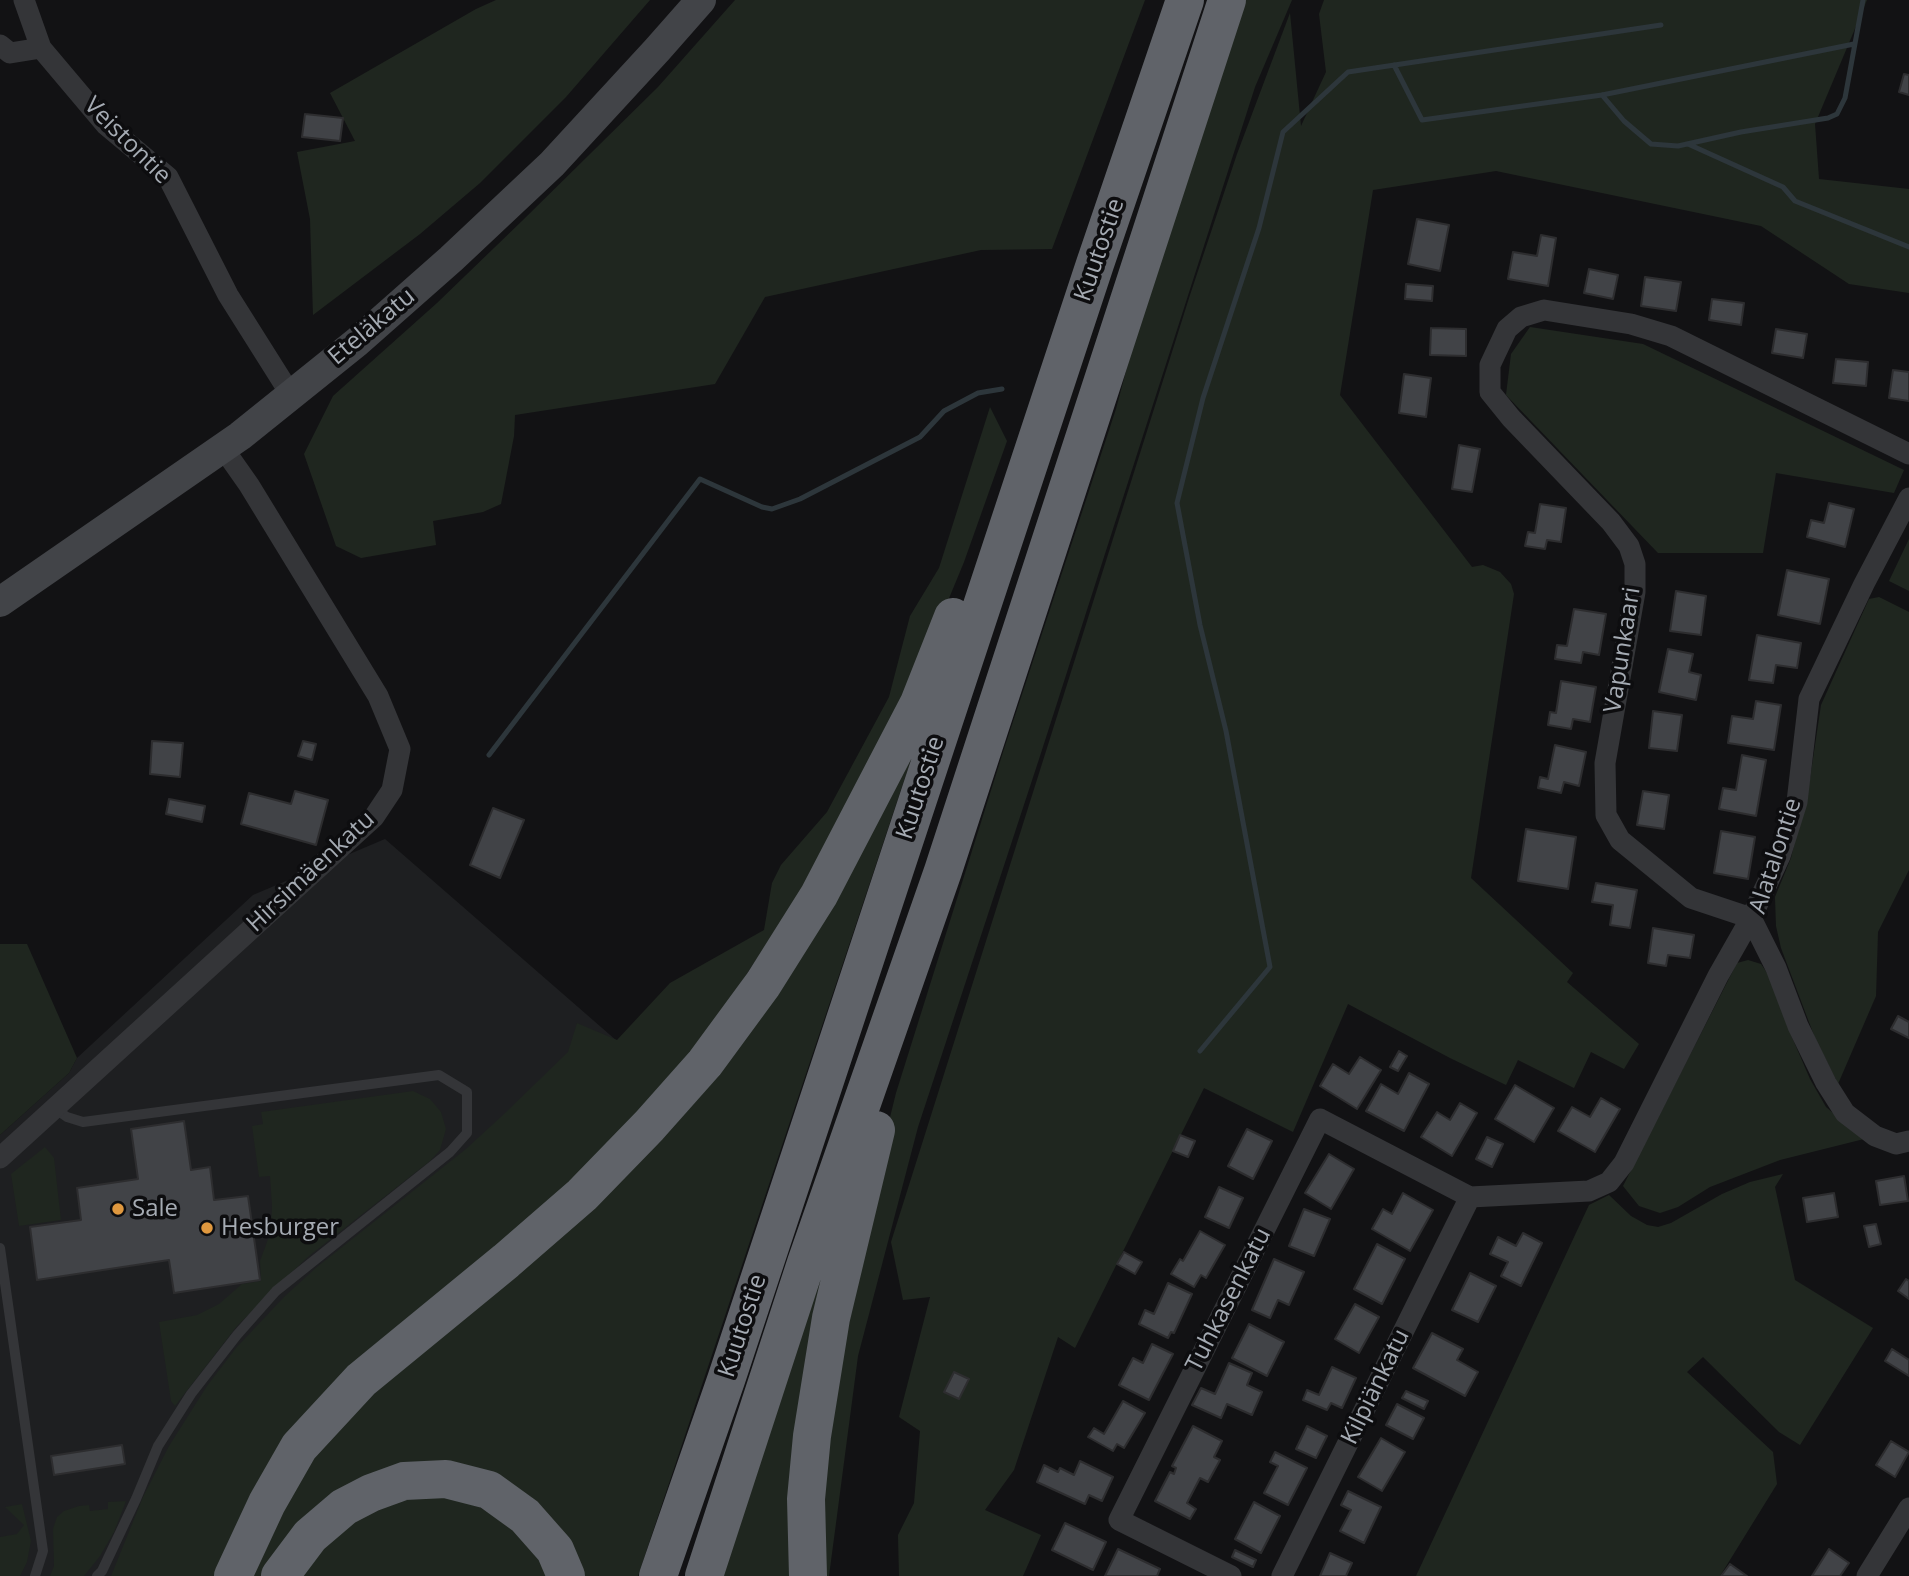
<!DOCTYPE html>
<meta charset="utf-8">
<style>
body{margin:0}
canvas{display:block;background:#121214}
</style>
<canvas width="1909" height="1576"></canvas>
<script>
const c = document.querySelector('canvas').getContext('2d');
c.lineJoin = 'round';
function fillPath(path, color) {
  c.fillStyle = color;
  c.fill(path, 'evenodd');
}
function shape(rows) {
  const path = new Path2D();
  for (const r of rows) {
    path.moveTo(r[0], r[1]);
    for (let i = 2; i < r.length; i += 2) path.lineTo(r[i], r[i + 1]);
  }
  return path;
}
function trace(path, color, width, dash) {
  c.strokeStyle = color;
  c.lineWidth = width;
  c.lineCap = dash ? 'butt' : 'round';
  c.setLineDash(dash || []);
  c.stroke(path);
}
function label(font, color, halo, rows, align = 'center') {
  c.font = font + ' "Open Sans",sans-serif';
  c.lineWidth = 7;
  c.setLineDash([]);
  c.textBaseline = 'middle';
  c.strokeStyle = halo;
  c.fillStyle = color;
  for (const [text, x, y, turn = 0] of rows) {
    c.save();
    c.translate(x, y);
    c.rotate((+turn || 0) * Math.PI / 180);
    c.textAlign = isNaN(turn) ? turn : align;
    if (halo) c.strokeText(text, 0, 0);
    c.fillText(text, 0, 0);
    c.restore();
  }
}
fillPath(shape([
 [385,839,617,1041,143,1576,0,1576,0,1135,69,1073,77,1058,253,895]
]), '#1e1f21');
fillPath(shape([
 [496,0,650,0,566,97,480,183,420,234,313,315,310,219,297,152,355,141,330,93,476,9],
 [735,0,1145,0,1052,249,981,250,765,297,715,384,515,415,514,436,501,504,483,512,433,521,436,545,361,558,336,546,304,454,333,396,437,303,523,220,658,87],
 [1244,0,1292,0,1255,87,1040,756,918,1127,858,1356,829,1576,820,1576,820,1482,873,1186,896,1093,1004,749,1116,409,1150,280],
 [1324,0,1867,0,1815,124,1819,179,1909,189,1909,293,1849,284,1761,226,1496,171,1373,190,1340,395,1472,567,1483,565,1500,572,1511,584,1514,594,1471,878,1573,973,1567,982,1639,1044,1624,1069,1591,1052,1574,1088,1518,1060,1506,1085,1450,1058,1348,1004,1293,1132,1204,1088,1075,1348,1058,1337,1014,1470,985,1510,1041,1535,1023,1576,899,1576,898,1535,914,1503,920,1431,899,1417,930,1297,903,1300,891,1242,1190,295,1237,154,1290,13,1301,126,1326,72,1319,14],
 [1530,327,1643,344,1904,470,1894,493,1776,473,1763,553,1658,553,1506,395,1511,354],
 [990,407,1007,441,964,562,909,695,793,915,671,1080,585,1174,361,1356,217,1576,111,1576,143,1497,169,1446,207,1386,236,1348,285,1296,317,1267,466,1149,503,1115,568,1052,577,1023,617,1040,670,983,764,930,772,883,781,865,827,812,889,697,910,616,939,568],
 [1909,539,1909,591,1889,581],
 [1879,597,1909,612,1909,870,1878,932,1876,996,1838,1084,1815,1038,1781,948,1776,926,1775,897,1791,858,1810,779,1821,705,1869,599],
 [934,691,638,1576,580,1576,580,1572,418,1467,264,1576,244,1576,320,1441,603,1191],
 [0,944,27,944,77,1058,69,1073,0,1135],
 [1748,960,1761,964,1772,980,1788,1028,1810,1079,1826,1107,1864,1139,1780,1160,1710,1187,1678,1207,1660,1213,1639,1206,1623,1186,1737,963],
 [413,1091,430,1099,441,1112,446,1129,440,1150,430,1161,309,1256,279,1284,237,1326,175,1406,171,1401,159,1322,197,1315,219,1304,242,1284,261,1281,260,1261,271,1231,272,1206,270,1176,259,1177,252,1126,263,1124,261,1112],
 [45,1147,54,1158,61,1220,19,1226,11,1174],
 [1783,1174,1775,1187,1795,1280,1873,1328,1800,1445,1779,1432,1703,1357,1687,1372,1773,1452,1777,1484,1720,1576,1416,1576,1589,1205,1609,1195,1631,1216,1647,1225,1658,1227,1671,1223,1722,1194,1750,1182],
 [843,1215,793,1576,720,1576,782,1383],
 [419,1491,494,1507,526,1534,551,1576,293,1576,332,1531],
 [126,1501,114,1532,100,1556,84,1576,50,1576,54,1566,53,1529,57,1517,64,1511,79,1506,89,1505,90,1511,108,1509,108,1502],
 [22,1504,31,1541,27,1562,20,1576,0,1576,0,1537,17,1534,24,1525,5,1507]
]), '#1f261f');
trace(shape([
 [1394,65,1422,120,1602,95,1854,44],
 [1602,95,1624,121,1651,144,1678,146,1741,132,1828,118,1837,114,1845,98,1863,0],
 [1688,144,1783,187,1795,201,1909,247],
 [489,755,700,479,762,507,772,509,800,499,920,437,944,411,978,393,1002,389],
 [1200,1051,1270,967,1226,731,1200,625,1177,503,1203,398,1259,228,1283,132,1348,72,1661,25]
]), '#2d363b', 5);
const building = shape([
 [1904,74,1909,75,1909,95,1899,92,1904,74],
 [305,114,343,118,340,141,302,137,305,114],
 [1417,219,1449,225,1440,271,1408,264,1417,219],
 [1541,235,1556,238,1548,286,1508,279,1513,252,1537,256,1541,235],
 [1589,269,1618,275,1613,299,1584,293,1589,269],
 [1645,277,1681,282,1676,311,1641,306,1645,277],
 [1406,284,1433,286,1432,301,1405,299,1406,284],
 [1712,299,1744,303,1741,325,1709,320,1712,299],
 [1431,328,1466,329,1466,356,1430,355,1431,328],
 [1776,329,1807,334,1803,358,1772,353,1776,329],
 [1836,359,1868,362,1866,386,1833,383,1836,359],
 [1893,370,1909,372,1909,401,1889,398,1893,370],
 [1404,374,1431,378,1426,417,1399,413,1404,374],
 [1459,445,1480,449,1472,492,1452,489,1459,445],
 [1829,503,1854,509,1845,547,1807,537,1811,520,1824,523,1829,503],
 [1540,504,1566,508,1561,542,1547,540,1545,549,1525,546,1528,532,1535,533,1540,504],
 [1787,570,1829,579,1820,624,1778,615,1787,570],
 [1676,591,1706,596,1701,635,1670,631,1676,591],
 [1574,609,1606,614,1599,655,1583,652,1581,663,1555,659,1557,645,1567,646,1574,609],
 [1757,635,1801,643,1797,668,1776,665,1773,683,1749,680,1757,635],
 [1668,649,1693,654,1689,672,1701,675,1696,700,1659,692,1668,649],
 [1561,681,1596,687,1590,722,1573,719,1571,729,1548,725,1550,712,1556,713,1561,681],
 [1756,701,1781,705,1774,750,1728,743,1732,716,1753,719,1756,701],
 [1653,711,1682,715,1677,751,1649,748,1653,711],
 [152,741,183,743,180,777,150,774,152,741],
 [303,741,316,744,312,760,298,756,303,741],
 [1555,745,1586,752,1579,786,1564,782,1561,793,1538,788,1540,777,1548,779,1555,745],
 [1742,755,1766,760,1756,816,1719,809,1723,788,1736,790,1742,755],
 [295,791,328,800,316,845,241,824,249,793,291,804,295,791],
 [1643,791,1669,795,1664,829,1637,825,1643,791],
 [169,799,205,806,202,822,166,814,169,799],
 [493,808,524,820,500,878,470,865,493,808],
 [1526,829,1576,837,1568,889,1518,881,1526,829],
 [1721,831,1755,837,1748,879,1714,873,1721,831],
 [1596,883,1637,890,1630,928,1610,925,1613,905,1592,902,1596,883],
 [1653,928,1694,935,1690,958,1668,955,1666,966,1648,963,1653,928],
 [1898,1016,1909,1022,1909,1038,1891,1029,1898,1016],
 [1399,1051,1407,1056,1398,1071,1390,1067,1399,1051],
 [1360,1057,1381,1070,1357,1109,1320,1086,1333,1064,1349,1074,1360,1057],
 [1409,1073,1429,1084,1404,1131,1366,1111,1381,1084,1398,1094,1409,1073],
 [1515,1085,1554,1108,1534,1142,1495,1119,1515,1085],
 [1601,1098,1620,1109,1595,1152,1558,1131,1572,1107,1590,1117,1601,1098],
 [1460,1103,1477,1113,1452,1156,1421,1137,1437,1112,1450,1120,1460,1103],
 [184,1121,191,1170,210,1167,214,1200,248,1196,260,1280,174,1293,169,1260,37,1280,30,1227,81,1220,77,1188,138,1179,131,1129,184,1121],
 [1247,1129,1272,1141,1253,1179,1228,1166,1247,1129],
 [1180,1135,1195,1141,1188,1157,1173,1151,1180,1135],
 [1487,1137,1503,1144,1492,1167,1476,1159,1487,1137],
 [1329,1154,1354,1169,1331,1209,1305,1193,1329,1154],
 [1904,1176,1908,1201,1880,1205,1876,1181,1904,1176],
 [1219,1187,1243,1198,1229,1228,1205,1217,1219,1187],
 [1403,1193,1433,1210,1410,1251,1372,1229,1383,1209,1392,1214,1403,1193],
 [1834,1193,1838,1217,1807,1222,1803,1198,1834,1193],
 [1304,1209,1330,1219,1314,1256,1289,1246,1304,1209],
 [1876,1224,1881,1244,1869,1247,1864,1226,1876,1224],
 [1200,1231,1225,1245,1206,1278,1201,1275,1194,1287,1171,1274,1180,1259,1183,1261,1200,1231],
 [1523,1233,1542,1243,1521,1286,1501,1276,1508,1262,1490,1254,1498,1237,1516,1246,1523,1233],
 [1377,1244,1405,1259,1382,1304,1354,1289,1377,1244],
 [1124,1252,1142,1262,1135,1274,1117,1264,1124,1252],
 [1274,1259,1304,1272,1289,1305,1278,1300,1270,1318,1252,1310,1274,1259],
 [1470,1273,1496,1286,1478,1322,1452,1310,1470,1273],
 [1906,1279,1909,1281,1909,1299,1898,1291,1906,1279],
 [1168,1283,1192,1294,1174,1333,1171,1332,1168,1338,1139,1324,1145,1310,1154,1314,1168,1283],
 [1355,1304,1379,1317,1359,1353,1335,1339,1355,1304],
 [1249,1324,1284,1342,1267,1376,1232,1358,1249,1324],
 [1432,1333,1463,1349,1457,1360,1478,1372,1465,1396,1413,1368,1432,1333],
 [1152,1344,1173,1354,1149,1400,1119,1385,1133,1358,1143,1363,1152,1344],
 [1892,1349,1909,1360,1909,1376,1885,1361,1892,1349],
 [1229,1363,1252,1373,1247,1385,1262,1392,1252,1415,1227,1404,1221,1418,1192,1405,1201,1388,1215,1394,1229,1363],
 [1332,1367,1356,1378,1342,1408,1331,1403,1327,1410,1303,1400,1307,1390,1319,1395,1332,1367],
 [954,1372,969,1379,959,1399,944,1392,954,1372],
 [1406,1391,1428,1401,1424,1409,1402,1398,1406,1391],
 [1123,1401,1145,1413,1124,1448,1117,1444,1113,1451,1088,1437,1094,1428,1104,1434,1123,1401],
 [1397,1404,1424,1418,1413,1439,1386,1425,1397,1404],
 [1193,1426,1222,1441,1214,1457,1220,1460,1208,1482,1200,1478,1187,1503,1196,1509,1190,1519,1155,1501,1170,1472,1174,1474,1176,1468,1172,1466,1193,1426],
 [1307,1426,1327,1436,1316,1458,1296,1449,1307,1426],
 [1381,1438,1405,1452,1382,1491,1358,1477,1381,1438],
 [1891,1441,1909,1452,1895,1477,1876,1465,1891,1441],
 [122,1445,125,1464,54,1475,51,1456,122,1445],
 [1275,1452,1307,1468,1288,1505,1264,1493,1278,1466,1270,1462,1275,1452],
 [1080,1461,1113,1477,1102,1501,1089,1495,1085,1504,1037,1482,1044,1465,1058,1472,1060,1468,1074,1475,1080,1461],
 [1348,1491,1381,1507,1364,1543,1340,1531,1351,1510,1341,1505,1348,1491],
 [1254,1502,1280,1516,1261,1553,1235,1539,1254,1502],
 [1065,1523,1106,1542,1093,1570,1052,1550,1065,1523],
 [1118,1549,1160,1569,1157,1576,1105,1576,1118,1549],
 [1829,1549,1849,1563,1840,1576,1812,1576,1829,1549],
 [1235,1550,1256,1560,1253,1567,1232,1557,1235,1550],
 [1330,1553,1352,1563,1346,1576,1320,1576,1330,1553],
 [1730,1564,1747,1576,1721,1576,1730,1564]
]);
fillPath(building, '#414347');
trace(building, '#2d2d2f', 2);
trace(shape([
 [54,1108,67,1117,83,1122,439,1075,467,1092,467,1133,450,1152,276,1291,237,1335,191,1394,158,1446,136,1499,102,1571,97,1576],
 [0,1248,43,1551,35,1576]
]), '#343538', 10);
trace(shape([
 [24,0,41,48,106,125,168,177,228,295,291,395],
 [0,45,10,53,41,48],
 [1909,498,1864,584,1809,699,1797,802,1780,856,1751,918,1776,968,1798,1026,1826,1083,1845,1113,1875,1136,1896,1144,1909,1141],
 [0,1158,374,817,392,790,400,749,378,696,249,485,223,448],
 [1231,1576,1119,1520,1320,1119,1470,1197,1589,1191,1609,1182,1624,1163,1718,976,1751,918,1691,898,1620,840,1606,815,1605,763,1635,592,1635,564,1629,546,1611,522,1511,418,1490,392,1490,365,1507,329,1521,317,1544,310,1631,324,1671,336,1909,454],
 [1282,1576,1470,1197],
 [1867,1576,1909,1508]
]), '#343538', 21);
trace(shape([
 [0,602,240,436,357,342,451,259,552,164,657,50,701,0]
]), '#424448', 30);
trace(shape([
 [233,1576,267,1503,299,1447,361,1380,506,1261,582,1195,649,1126,705,1063,763,984,819,895,919,703,953,617],
 [280,1576,310,1536,344,1507,371,1493,404,1481,446,1479,489,1490,525,1516,555,1550,566,1576],
 [658,1576,726,1380,1095,264,1185,0],
 [704,1576,806,1263,943,871,1227,0],
 [808,1576,806,1499,812,1436,831,1318,876,1130]
]), '#606369', 38);
for (const [x, y, r, color] of [
 [118,1209,7,"#df983f"],
 [207,1228,7,"#df983f"]
]) {
  const dot = new Path2D();
  dot.arc(x, y, r, 0, 2 * Math.PI);
  c.fillStyle = color;
  c.fill(dot);
  trace(dot, '#0d0d0f', 2.5);
}
label('24px', '#a5abb3', '#0d0d0f', [
 ["Veistontie",127,141,45],
 ["Kuutostie",1100,250,-71],
 ["Eteläkatu",372,327,-40],
 ["Vapunkaari",1623,650,-81],
 ["Kuutostie",921,788,-72],
 ["Alatalontie",1776,856,-72],
 ["Hirsimäenkatu",311,872,-43],
 ["Tuhkasenkatu",1229,1300,-63],
 ["Kuutostie",743,1326,-72],
 ["Kilpiänkatu",1376,1387,-64]
]);
label('24px', '#a5abb3', '#0d0d0f', [
 ["Sale",132,1209],
 ["Hesburger",221,1228]
], 'left');
</script>
